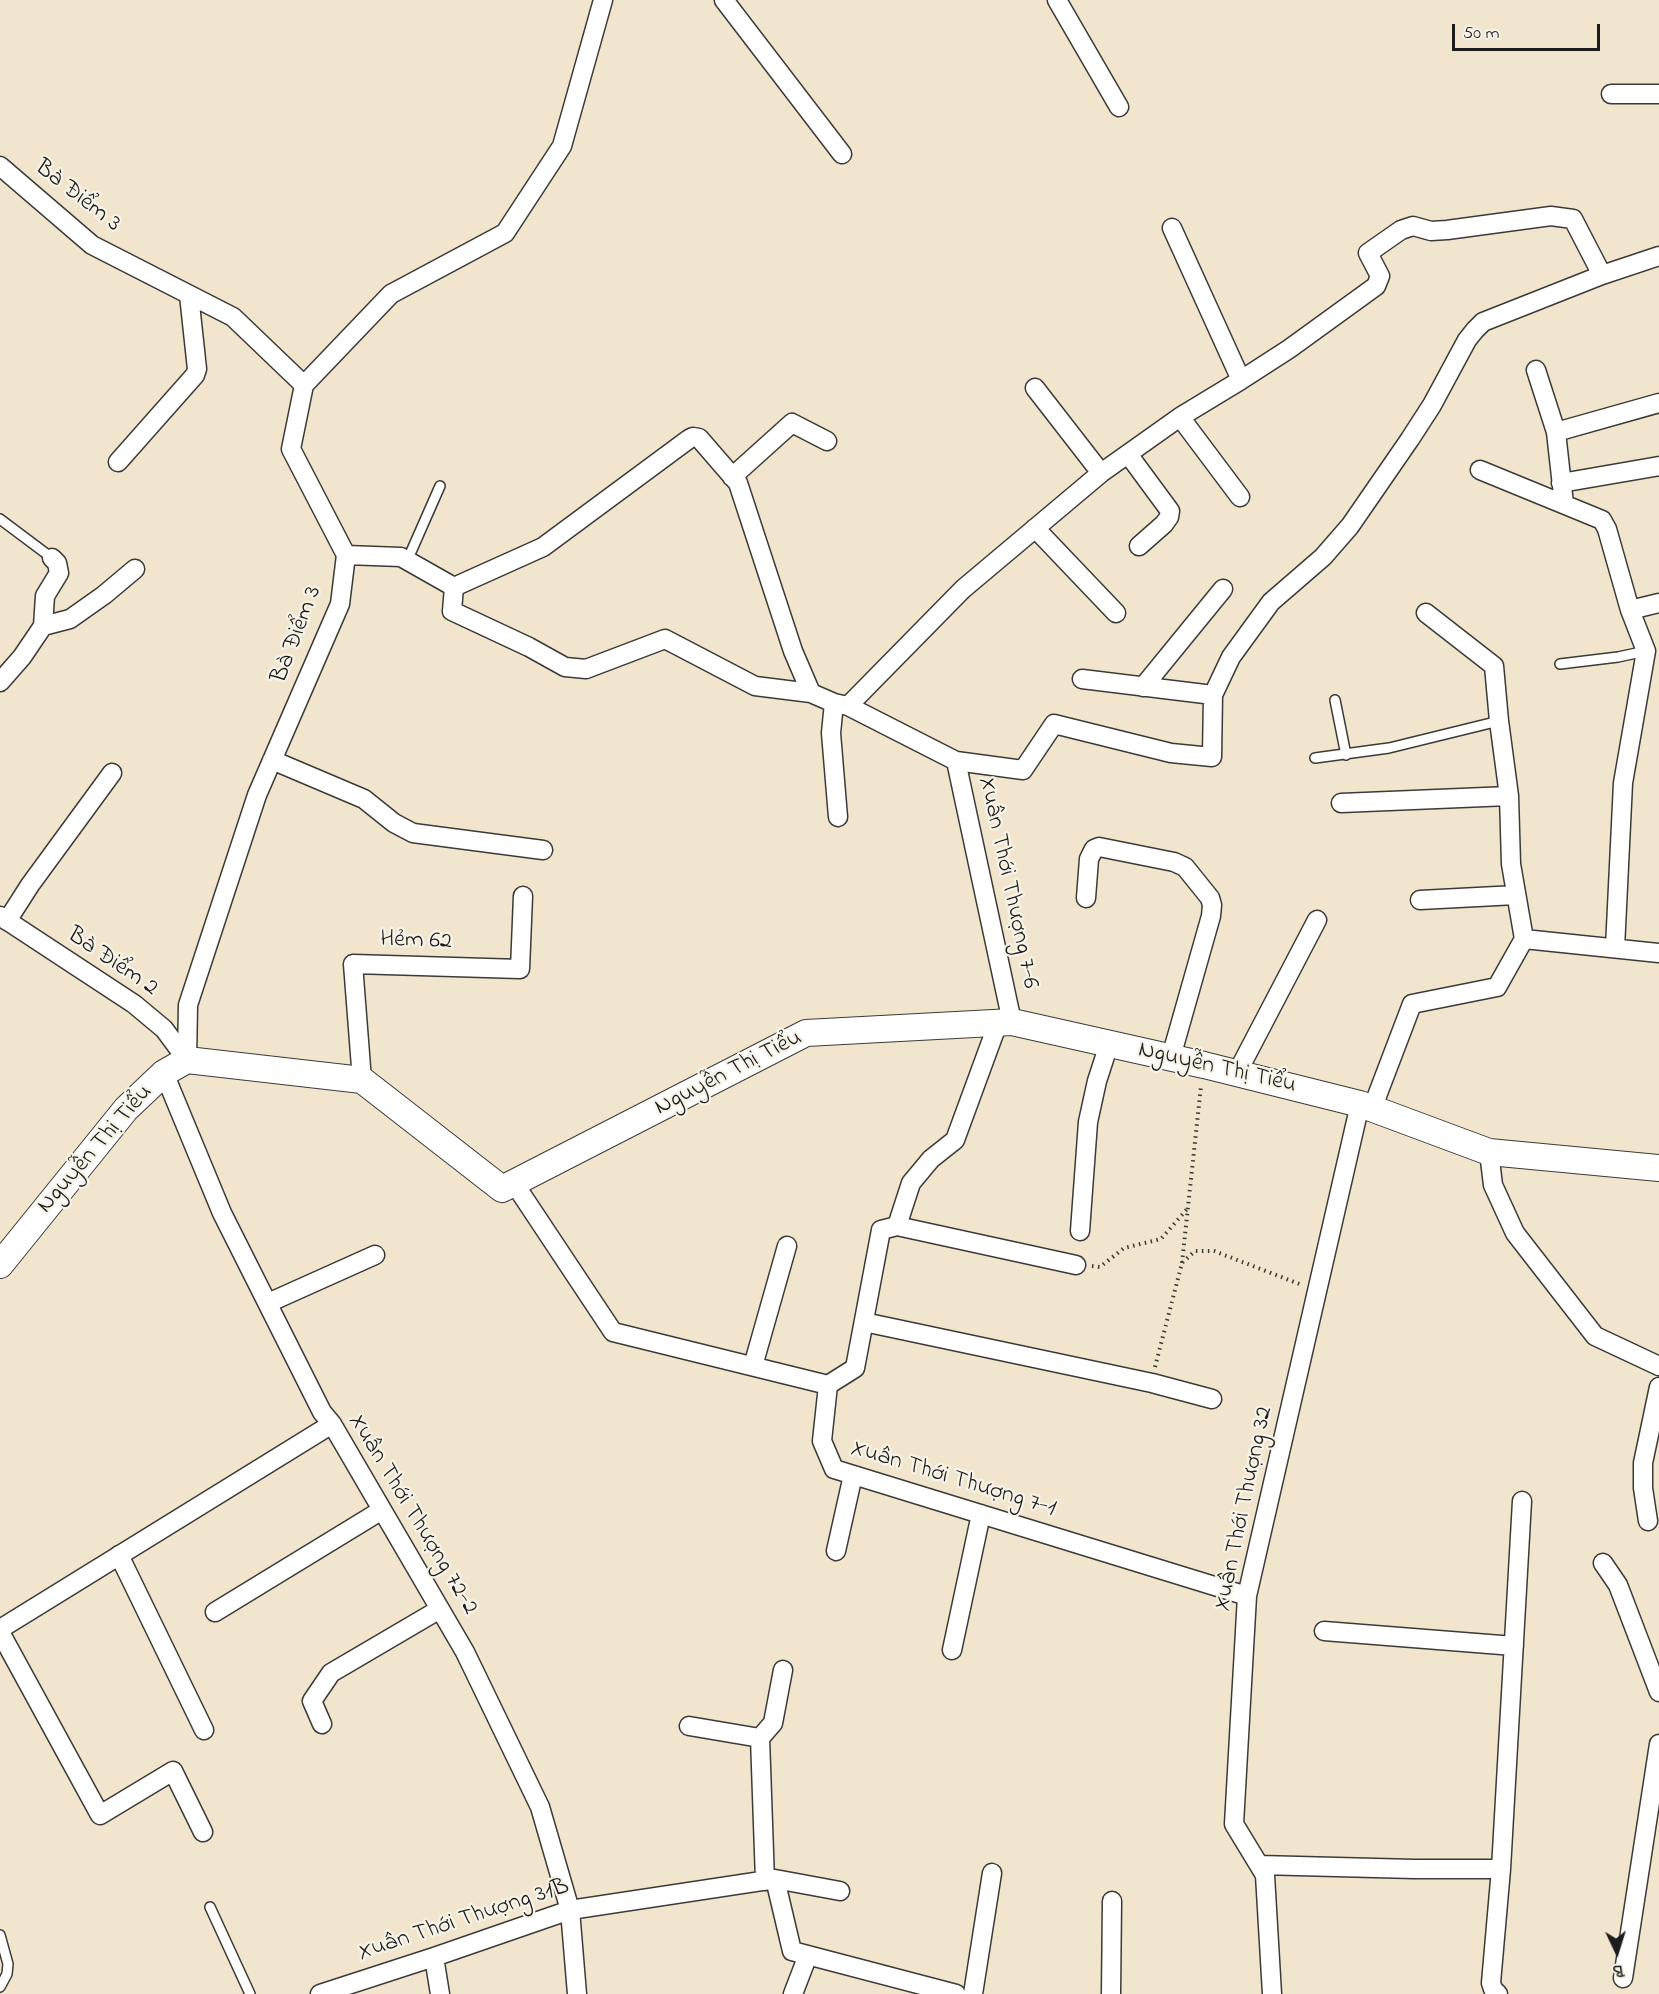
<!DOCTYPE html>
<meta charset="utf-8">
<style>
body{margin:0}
#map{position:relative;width:1659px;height:1994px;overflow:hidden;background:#f1e6cd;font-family:"Indie Flower",sans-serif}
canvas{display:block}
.north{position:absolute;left:1587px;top:1922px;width:60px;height:60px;-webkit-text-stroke:4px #f7f3e8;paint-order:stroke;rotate:176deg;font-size:16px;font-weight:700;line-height:24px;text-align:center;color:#1c1c1c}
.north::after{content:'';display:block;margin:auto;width:21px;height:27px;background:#1c1c1c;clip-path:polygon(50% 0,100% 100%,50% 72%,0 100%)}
.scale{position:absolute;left:1452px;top:24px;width:148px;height:27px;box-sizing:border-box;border:3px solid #1c1c1c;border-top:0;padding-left:8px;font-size:18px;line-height:21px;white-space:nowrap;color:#1c1c1c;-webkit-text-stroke:4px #f7f3e8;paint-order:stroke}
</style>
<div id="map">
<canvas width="1659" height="1994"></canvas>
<div class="north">B</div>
<div class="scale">50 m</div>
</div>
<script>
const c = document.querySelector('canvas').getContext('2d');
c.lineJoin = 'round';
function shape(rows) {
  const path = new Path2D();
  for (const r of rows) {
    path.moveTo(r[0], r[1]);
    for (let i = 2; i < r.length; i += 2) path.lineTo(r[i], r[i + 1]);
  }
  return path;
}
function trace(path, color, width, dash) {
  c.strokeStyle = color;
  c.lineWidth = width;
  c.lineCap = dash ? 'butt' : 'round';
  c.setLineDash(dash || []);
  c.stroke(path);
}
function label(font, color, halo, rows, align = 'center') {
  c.font = font + ' "Indie Flower",sans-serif';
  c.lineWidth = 4.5;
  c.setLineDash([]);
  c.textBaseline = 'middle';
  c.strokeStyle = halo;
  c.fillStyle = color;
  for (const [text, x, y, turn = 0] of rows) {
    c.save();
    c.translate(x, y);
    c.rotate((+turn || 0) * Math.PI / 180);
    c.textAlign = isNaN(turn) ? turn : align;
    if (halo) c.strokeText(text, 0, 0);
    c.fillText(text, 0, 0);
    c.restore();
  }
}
const lane = shape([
 [0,519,52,558],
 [407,561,440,486],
 [1560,664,1618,657,1646,651],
 [1335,700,1346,755],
 [1315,758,1389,748,1499,721],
 [210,1907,250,1994],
 [0,1935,8,1964,7,1974,0,1987]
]);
const street = shape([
 [724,0,842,154],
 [1057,0,1119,107],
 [1611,94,1659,94],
 [0,166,92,245,233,317,304,385],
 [1172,228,1241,380],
 [1536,370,1556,432,1564,504],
 [304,385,391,294,505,233,562,146,603,0],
 [1035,388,1101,473],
 [1180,417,1240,497],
 [1556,432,1659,403],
 [1128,454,1170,511,1169,517,1164,524,1139,546],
 [118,462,195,375,197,369,189,295],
 [1480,470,1602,520,1607,529,1630,610,1646,651,1623,783,1615,948],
 [732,477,792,423,827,441],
 [1561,483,1659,466],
 [1035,528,1116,613],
 [346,555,401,557,454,587],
 [454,587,452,611,529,647,565,667,586,669,665,639,755,686,811,693,834,703,848,706,956,761,1012,1022],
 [454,587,543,547,689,439,693,437,699,438,738,483,793,651,811,693],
 [1630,610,1659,603],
 [1426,613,1494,666,1499,721,1509,796,1511,864,1524,939],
 [43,626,70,619,104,595,135,569],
 [1082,679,1213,695],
 [0,682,22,657,43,626,45,596,59,573,57,563,52,558],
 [1143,687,1223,589],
 [834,703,831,733,838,817],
 [848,706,963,589,1101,473,1180,417,1241,380,1289,349,1376,286,1380,276,1368,253,1401,230,1413,226,1431,231,1447,230,1551,216,1573,219,1602,275],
 [272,760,364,799,394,823,413,833,543,850],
 [956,761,1023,770,1054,724,1171,753,1212,757,1213,695,1231,657,1271,602,1323,557,1350,526,1410,439,1432,405,1467,340,1475,330,1483,322,1602,275,1659,256],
 [1341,803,1509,796],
 [1086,898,1089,859,1094,849,1099,847,1174,862,1185,867,1210,898,1212,905,1211,916,1171,1057],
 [1420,900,1516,895],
 [0,916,134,1004,164,1029,187,1060],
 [7,921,30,885,112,773],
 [998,1023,955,1140,931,1159,911,1183,897,1226,1076,1265],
 [187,1060,188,1005,257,795,340,604,346,555,291,449,304,385],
 [164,1073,222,1213,322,1412,332,1424,465,1652,540,1807,570,1910,577,1994],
 [1237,1073,1317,920],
 [362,1080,353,964,520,969,523,896],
 [1372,1109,1412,1004,1497,987,1524,939,1659,953],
 [1489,1152,1493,1185,1515,1233,1595,1336,1659,1366],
 [514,1183,613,1332,828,1385,822,1441,834,1469,1247,1596],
 [1080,1231,1088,1122,1097,1081,1109,1044],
 [268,1303,375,1255],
 [864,1322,1152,1383,1212,1399],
 [753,1366,787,1246],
 [828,1385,855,1368,881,1230,897,1226],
 [1648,1521,1643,1488,1643,1463,1659,1387],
 [836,1551,853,1475],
 [119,1555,204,1730],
 [1603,1563,1618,1585,1659,1692],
 [215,1612,382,1510],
 [0,1629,332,1424],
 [1324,1631,1514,1646],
 [0,1632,100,1815,173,1771,203,1832],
 [952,1650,981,1514],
 [322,1724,312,1701,331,1673,440,1609],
 [689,1726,760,1738,765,1881],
 [760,1738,773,1723,783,1670],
 [1259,1865,1414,1869,1501,1869,1522,1501],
 [775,1879,840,1891],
 [434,1957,440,1994],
 [1623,1978,1659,1744],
 [320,1994,434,1957,570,1910,775,1879,792,1951,956,1994],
 [793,1994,808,1955],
 [973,1994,992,1873],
 [1111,1994,1112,1901],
 [1272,1994,1265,1875,1234,1824,1247,1596,1360,1104],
 [1498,1994,1493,1989,1491,1983,1501,1869]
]);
const secondary = shape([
 [0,1265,126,1109,164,1073,187,1060,362,1080,502,1189,806,1033,1012,1022,1204,1065,1360,1104,1489,1152,1659,1168]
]);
trace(lane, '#3c3a37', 12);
trace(street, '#3c3a37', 21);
trace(secondary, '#3c3a37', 28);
trace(shape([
 [1182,1263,1201,1086],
 [1092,1266,1100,1267,1124,1248,1161,1239,1188,1208],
 [1155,1367,1182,1263,1195,1251,1214,1251,1302,1285]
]), '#3c3a37', 4, [1.5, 4.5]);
trace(lane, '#fff', 9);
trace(street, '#fff', 18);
trace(secondary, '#fff', 26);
label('24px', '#1c1c1c', '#f7f3e8', [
 ["Bà Điểm 3",77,197,38],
 ["Bà Điểm 3",298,635,-69],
 ["Xuân Thới Thượng 7-6",1007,883,78],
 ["Hẻm 62",416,942,2],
 ["Bà Điểm 2",112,963,34],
 ["Nguyễn Thị Tiểu",1217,1069,13],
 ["Nguyễn Thị Tiểu",729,1074,-27],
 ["Nguyễn Thị Tiểu",96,1150,-49],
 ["Xuân Thới Thượng 7-1",953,1480,17],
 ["Xuân Thới Thượng 32",1245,1509,-78],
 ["Xuân Thới Thượng 72-2",412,1515,59],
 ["Xuân Thới Thượng 31B",464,1921,-18]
]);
</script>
